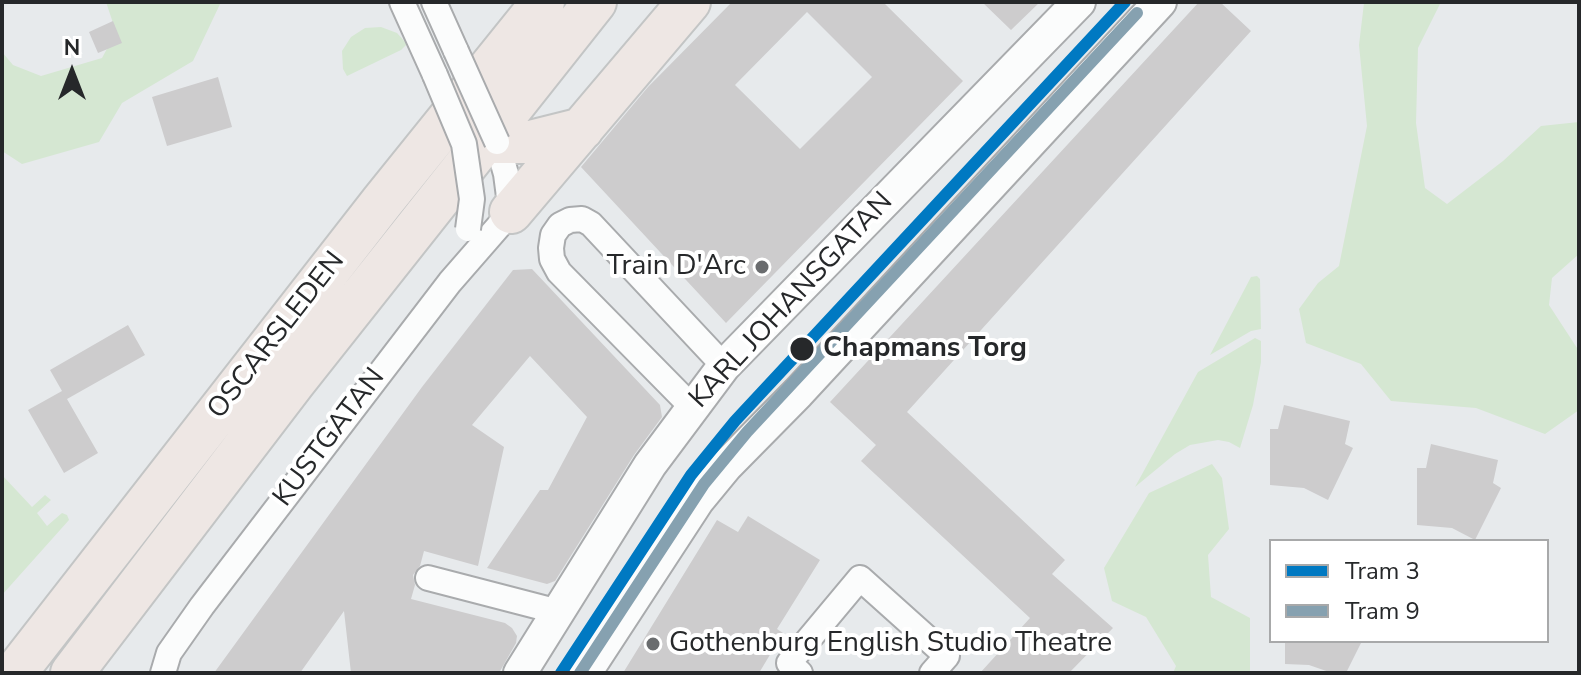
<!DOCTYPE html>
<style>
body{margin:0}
#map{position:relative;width:1581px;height:675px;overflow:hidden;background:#e7eaec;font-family:"Nunito Sans",sans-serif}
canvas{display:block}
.frame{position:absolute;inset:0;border:4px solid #26282a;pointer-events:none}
.legend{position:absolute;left:1269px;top:539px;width:280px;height:104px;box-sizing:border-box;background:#fff;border:2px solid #a8a9aa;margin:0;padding:10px 14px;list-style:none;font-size:24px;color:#26282a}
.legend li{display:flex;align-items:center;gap:16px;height:40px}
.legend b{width:40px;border:2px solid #a8a9aa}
.north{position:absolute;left:32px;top:32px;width:80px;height:80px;-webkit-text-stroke:6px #fff;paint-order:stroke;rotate:0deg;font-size:22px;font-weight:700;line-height:32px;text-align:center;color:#26282a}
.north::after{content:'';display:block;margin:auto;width:28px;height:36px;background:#26282a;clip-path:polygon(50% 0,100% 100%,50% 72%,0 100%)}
</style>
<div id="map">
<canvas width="1581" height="675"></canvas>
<div class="frame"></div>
<ul class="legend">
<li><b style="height:10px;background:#0079c2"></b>Tram 3</li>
<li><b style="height:10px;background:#86a1b0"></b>Tram 9</li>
</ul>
<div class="north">N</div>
</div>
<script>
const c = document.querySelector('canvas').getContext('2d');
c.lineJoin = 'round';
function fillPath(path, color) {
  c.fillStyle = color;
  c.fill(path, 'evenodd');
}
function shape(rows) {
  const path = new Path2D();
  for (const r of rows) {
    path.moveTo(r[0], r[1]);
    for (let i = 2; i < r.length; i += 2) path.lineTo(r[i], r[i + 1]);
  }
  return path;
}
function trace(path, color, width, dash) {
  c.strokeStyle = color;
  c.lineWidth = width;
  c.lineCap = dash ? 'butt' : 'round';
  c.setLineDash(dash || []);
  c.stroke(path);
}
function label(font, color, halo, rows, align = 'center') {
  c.font = font + ' "Nunito Sans",sans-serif';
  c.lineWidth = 8;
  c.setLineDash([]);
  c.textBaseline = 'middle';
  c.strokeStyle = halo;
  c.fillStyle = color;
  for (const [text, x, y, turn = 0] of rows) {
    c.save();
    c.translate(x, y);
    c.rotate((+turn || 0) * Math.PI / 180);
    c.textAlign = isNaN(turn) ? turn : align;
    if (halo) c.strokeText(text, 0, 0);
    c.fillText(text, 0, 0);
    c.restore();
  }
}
fillPath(shape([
 [106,2,221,2,193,61,122,103,99,142,22,164,2,151,2,52,13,65,41,76,102,58,116,32],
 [1441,2,1418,48,1416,123,1425,188,1447,204,1503,161,1541,126,1579,122,1579,254,1552,278,1549,305,1579,351,1579,410,1545,434,1476,408,1391,401,1361,364,1306,343,1299,309,1318,283,1339,266,1367,126,1359,45,1364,3],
 [381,27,397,33,407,44,401,50,347,76,343,69,342,51,351,37,365,28],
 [1251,277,1257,276,1260,279,1261,329,1251,331,1210,355],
 [1255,338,1261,341,1261,362,1253,405,1240,448,1229,442,1218,440,1190,445,1175,454,1135,487,1198,372],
 [1212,464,1222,478,1229,529,1208,555,1211,597,1250,618,1250,673,1173,673,1176,666,1146,617,1112,601,1104,568,1149,493],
 [2,475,32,507,45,495,51,500,37,513,47,526,62,513,67,515,69,520,2,595]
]), '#d5e7d2');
fillPath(shape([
 [732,2,883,2,963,81,726,323,581,167,648,87],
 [807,12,872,77,800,149,735,85],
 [982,2,1040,2,1011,30],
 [1199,2,1220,2,1251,31,907,412,1065,560,1052,574,1113,628,1069,673,980,673,1030,618,861,461,876,445,830,402],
 [113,21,122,43,98,53,89,32],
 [218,77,232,127,167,146,152,97],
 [532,269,660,405,662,417,634,455,555,581,547,584,487,568,540,490,548,490,587,417,530,356,472,425,504,447,478,566,424,551,420,566,413,575,415,585,411,599,505,623,512,628,517,636,516,643,499,673,351,673,344,611,300,673,214,673,422,387,513,270],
 [128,325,145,355,67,399,98,453,64,473,28,410,62,391,50,370],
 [1284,405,1350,421,1345,444,1353,448,1328,500,1304,488,1270,485,1270,429,1278,429],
 [1431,444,1498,460,1493,483,1501,488,1475,540,1452,528,1417,525,1417,468,1426,468],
 [748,516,820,560,777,629,783,633,759,673,623,673,717,520,738,532],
 [1285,641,1362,641,1346,673,1332,673,1309,665,1285,664]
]), '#cdcccd');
const minor = shape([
 [402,2,435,75],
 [434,2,456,51],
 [692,407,559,272,552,259,551,248,553,235,560,225,570,220,582,219,591,224,724,366],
 [428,578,559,612],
 [163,673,169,653,202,606,450,282,511,212,506,174,497,142],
 [800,673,789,663,860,578,947,656,932,673]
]);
const tertiary = shape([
 [520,673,650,465,724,366,1079,2],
 [585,673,698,500,726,466,798,393,1160,2]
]);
const trunk = shape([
 [497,142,530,142,582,129],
 [511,212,689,2],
 [15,673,382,202,543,2],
 [72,673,294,382,595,2]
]);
trace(minor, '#a9abad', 28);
trace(tertiary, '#a9abad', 36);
trace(trunk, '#c3c5c5', 46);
trace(minor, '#fbfcfc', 24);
trace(tertiary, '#fbfcfc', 32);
trace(trunk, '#eee7e4', 42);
const minorBridge = shape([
 [456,51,497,142],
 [435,75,464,144,472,199,468,229]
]);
trace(minorBridge, '#a9abad', 28, []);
trace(minorBridge, '#fbfcfc', 24);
trace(shape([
 [561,673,691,475,735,421,1125,2]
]), '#0079c2', 12);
trace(shape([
 [580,673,704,484,747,432,1137,13]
]), '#86a1b0', 12);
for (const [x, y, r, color] of [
 [762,267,8,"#6a6c6e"],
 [802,349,13,"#26282a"],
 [653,644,8,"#6a6c6e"]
]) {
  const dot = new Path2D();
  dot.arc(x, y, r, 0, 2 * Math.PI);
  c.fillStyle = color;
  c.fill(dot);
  trace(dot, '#fff', 3);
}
label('28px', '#26282a', '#fff', [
 ["Train D'Arc",746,267],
 ["Gothenburg English Studio Theatre",669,644,"left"]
], 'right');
label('28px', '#26282a', '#fff', [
 ["KARL JOHANSGATAN",792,301,-47],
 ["OSCARSLEDEN",277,336,-52],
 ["KUSTGATAN",330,438,-53]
]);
label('bold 28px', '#26282a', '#fff', [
 ["Chapmans Torg",823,349]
], 'left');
</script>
